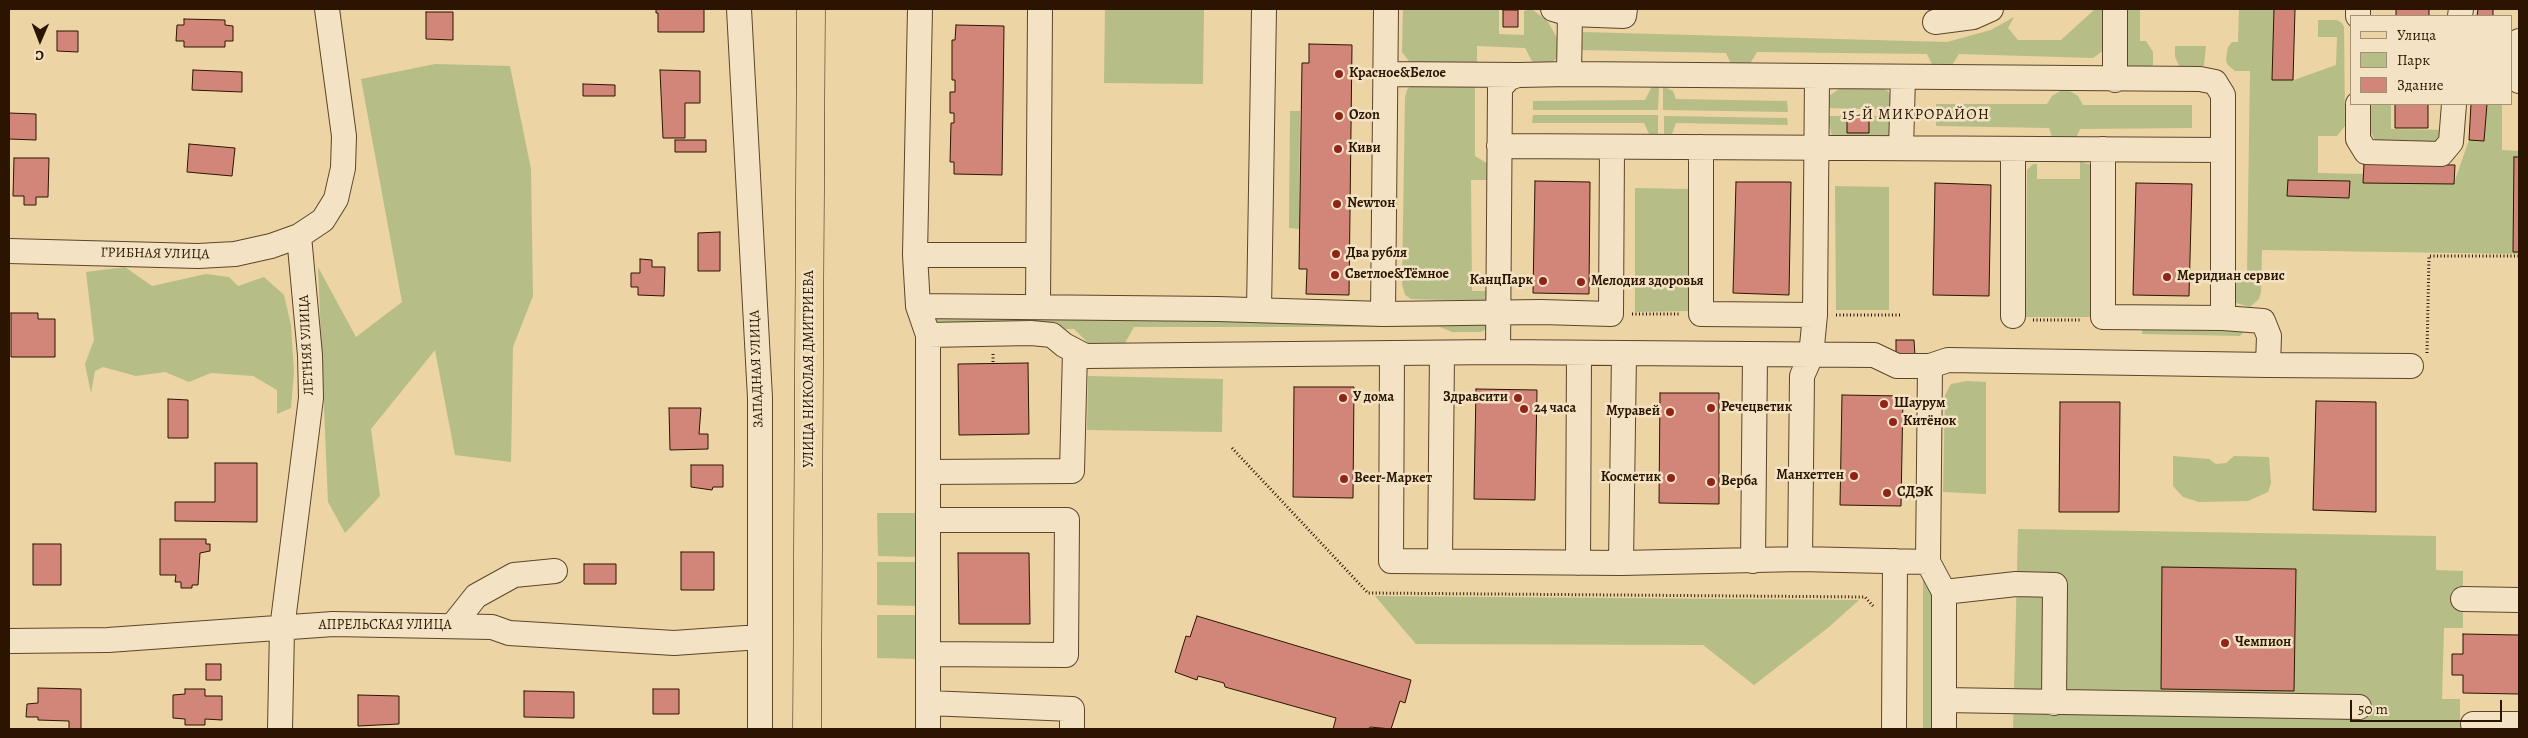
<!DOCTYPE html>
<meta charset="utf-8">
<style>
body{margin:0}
#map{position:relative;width:2528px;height:738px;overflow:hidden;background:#ecd4a4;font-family:Alegreya,serif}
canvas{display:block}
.frame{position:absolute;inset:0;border:10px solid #2c1500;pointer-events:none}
.legend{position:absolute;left:2350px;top:15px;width:162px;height:90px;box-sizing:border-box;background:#f3e3c4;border:1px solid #a39176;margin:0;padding:6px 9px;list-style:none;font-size:15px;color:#2c1500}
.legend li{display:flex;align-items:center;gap:10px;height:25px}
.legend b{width:25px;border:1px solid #a39176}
.north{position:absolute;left:15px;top:15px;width:50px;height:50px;-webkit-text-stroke:4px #f3e3c4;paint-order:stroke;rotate:181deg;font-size:14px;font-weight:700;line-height:20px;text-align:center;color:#2c1500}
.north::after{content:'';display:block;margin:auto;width:18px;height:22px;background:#2c1500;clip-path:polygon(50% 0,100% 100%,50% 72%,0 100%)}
.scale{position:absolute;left:2350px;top:700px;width:152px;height:22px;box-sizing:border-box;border:2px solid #2c1500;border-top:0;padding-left:6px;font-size:15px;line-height:18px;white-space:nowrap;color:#2c1500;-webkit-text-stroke:4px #f3e3c4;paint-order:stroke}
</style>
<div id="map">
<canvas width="2528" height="738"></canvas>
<div class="frame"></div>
<ul class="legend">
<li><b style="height:6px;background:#ecd4a4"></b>Улица</li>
<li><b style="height:14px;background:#b7bd86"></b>Парк</li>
<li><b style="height:14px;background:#d28679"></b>Здание</li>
</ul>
<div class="north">С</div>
<div class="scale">50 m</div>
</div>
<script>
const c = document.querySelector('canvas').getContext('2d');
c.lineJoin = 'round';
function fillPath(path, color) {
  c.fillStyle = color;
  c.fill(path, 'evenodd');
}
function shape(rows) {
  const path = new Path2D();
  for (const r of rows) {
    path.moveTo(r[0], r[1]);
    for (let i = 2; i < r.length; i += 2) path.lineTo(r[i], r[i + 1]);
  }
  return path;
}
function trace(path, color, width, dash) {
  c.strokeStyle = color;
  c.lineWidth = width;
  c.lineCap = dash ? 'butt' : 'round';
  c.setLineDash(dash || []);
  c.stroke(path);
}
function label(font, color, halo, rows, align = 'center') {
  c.font = font + ' Alegreya,serif';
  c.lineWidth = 5;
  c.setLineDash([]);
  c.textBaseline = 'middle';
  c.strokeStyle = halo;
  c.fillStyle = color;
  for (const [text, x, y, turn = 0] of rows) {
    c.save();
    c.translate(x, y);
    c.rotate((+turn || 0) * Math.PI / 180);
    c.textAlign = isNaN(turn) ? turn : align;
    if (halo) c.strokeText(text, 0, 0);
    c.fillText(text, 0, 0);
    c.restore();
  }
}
fillPath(shape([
 [1105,9,1204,9,1203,84,1104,83],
 [1403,9,1499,9,1499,34,1524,35,1524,11,1532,9,1548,22,1564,50,1554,61,1542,65,1533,63,1525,48,1477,46,1477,64,1411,64,1402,52],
 [2095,9,2106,9,2104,50,2093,58,1959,54,1951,67,1934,68,1927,54,1757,52,1748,67,1731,64,1726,53,1582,50,1583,32,1947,42,1991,30,2014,17,2008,28,2018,40,2061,40],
 [2125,9,2140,9,2140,41,2146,41,2153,52,2153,65,2148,71,2133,70,2128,66],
 [2239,9,2274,9,2272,80,2294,80,2336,65,2337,37,2318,37,2318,20,2337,20,2342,23,2344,27,2345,126,2337,136,2318,136,2318,173,2364,174,2368,182,2454,183,2469,140,2484,140,2487,104,2502,104,2502,150,2519,151,2519,254,2262,250,2261,292,2259,299,2250,307,2236,303,2233,299,2233,281,2247,274,2250,71,2235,71,2227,64,2226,59,2228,47,2232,42,2238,42],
 [2288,180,2349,181,2349,198,2287,196],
 [2175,46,2206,46,2204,65,2200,69,2180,68,2175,57],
 [435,64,510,66,531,169,533,296,513,347,511,462,455,455,435,350,371,429,380,496,345,533,328,502,318,267,356,337,402,302,361,79],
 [1412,84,1475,86,1475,156,1490,165,1490,180,1471,180,1472,291,1490,291,1488,297,1483,301,1411,299,1405,295,1402,284,1405,98,1407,90],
 [1659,86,1658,110,1533,110,1533,101,1645,100,1651,88],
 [1663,86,1673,91,1676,99,1787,101,1788,112,1663,110],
 [1842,87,1880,88,1888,91,1893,99,1894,110,1827,108,1829,96],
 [2060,91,2070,91,2078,96,2083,105,2192,105,2192,128,2080,129,2076,138,2059,142,2052,137,2049,128,1936,126,1936,104,2047,104,2052,96],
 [2369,104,2391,104,2391,129,2446,130,2440,143,2376,141,2369,130],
 [1290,111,1300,111,1299,229,1289,228],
 [1533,115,1658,115,1658,138,1650,136,1644,123,1532,123],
 [1664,116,1787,118,1788,125,1676,123,1672,134,1664,138],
 [1827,116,1847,116,1869,133,1869,116,1894,116,1891,136,1883,142,1832,136],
 [2080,162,2092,165,2094,317,2026,317,2027,170,2033,164,2037,164,2037,179,2080,179],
 [1835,186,1889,187,1889,310,1836,310],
 [1635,188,1689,189,1689,311,1635,312],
 [125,267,152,286,206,274,229,277,238,286,264,277,284,295,291,325,294,372,291,408,277,414,277,390,253,376,211,373,189,382,165,372,136,376,103,367,95,371,91,393,85,364,94,340,86,272],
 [935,318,1490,321,1488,328,1481,332,1452,332,1440,327,1134,327,1125,343,1090,345,1074,329,941,328],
 [2142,325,2248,327,2240,336,2142,334],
 [1088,376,1223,379,1222,432,1087,430],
 [1967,381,1986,382,1986,494,1943,492,1945,395,1951,384],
 [2173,456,2209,459,2216,464,2226,463,2234,456,2269,457,2271,483,2268,492,2248,501,2199,502,2183,497,2173,486],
 [877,513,917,513,916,557,878,556],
 [2018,529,2436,536,2436,570,2463,571,2463,628,2444,628,2442,699,2460,699,2460,729,2013,729],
 [877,562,917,562,916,606,877,605],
 [1923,570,1931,580,1932,729,1923,729],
 [1375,596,1859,600,1829,627,1754,685,1703,645,1416,644],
 [877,615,917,615,916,659,877,658]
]), '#b7bd86');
const building = shape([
 [656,9,704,9,704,32,658,32,658,13,656,13,656,9],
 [2274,9,2295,9,2293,80,2272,80,2274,9],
 [2396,9,2429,9,2429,16,2396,16,2396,9],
 [2478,9,2493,9,2493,16,2477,16,2478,9],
 [1503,10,1518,10,1518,27,1503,27,1503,10],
 [426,12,453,12,453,40,426,39,426,12],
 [184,19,225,20,225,25,233,26,233,41,225,41,225,47,184,47,184,41,176,41,177,25,184,25,184,19],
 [956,25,1004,26,1002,175,954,174,954,162,950,162,951,123,954,123,954,113,950,113,950,92,955,92,955,80,952,80,952,40,955,40,956,25],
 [57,31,78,31,78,52,57,51,57,31],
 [1309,44,1352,45,1349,295,1306,294,1307,269,1299,269,1302,63,1309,63,1309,44],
 [193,70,242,72,242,92,192,90,193,70],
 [660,70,700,71,700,103,685,103,685,138,663,138,660,70],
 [583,84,615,85,615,96,583,96,583,84],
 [2395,104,2428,104,2428,128,2395,128,2395,104],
 [2471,104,2487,104,2484,141,2469,140,2471,104],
 [9,113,36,114,36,140,9,139,9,113],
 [1847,116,1869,116,1869,133,1847,133,1847,116],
 [675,140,706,140,706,152,675,152,675,140],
 [189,144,235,148,232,176,187,172,189,144],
 [2514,157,2519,157,2519,252,2513,252,2514,157],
 [14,158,49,158,48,197,36,197,36,205,24,205,24,196,13,196,14,158],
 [2364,164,2455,165,2454,184,2363,183,2364,164],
 [2288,180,2350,181,2349,198,2287,196,2288,180],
 [1535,181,1590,182,1589,294,1533,293,1535,181],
 [1736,182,1791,182,1789,295,1733,293,1736,182],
 [1935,183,1991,185,1989,296,1933,295,1935,183],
 [2136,183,2192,184,2189,296,2133,295,2136,183],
 [720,232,720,271,698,271,698,233,720,232],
 [640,259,652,260,652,267,665,267,664,296,638,295,638,287,631,287,631,273,640,273,640,259],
 [11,313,38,313,38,319,55,319,55,357,11,357,11,313],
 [1896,340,1914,340,1915,356,1896,357,1896,340],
 [1028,363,1029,434,959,435,958,364,1028,363],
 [1294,387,1354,387,1353,498,1293,497,1294,387],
 [1476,389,1537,390,1535,500,1474,499,1476,389],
 [1660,393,1719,393,1719,504,1659,503,1660,393],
 [1842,395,1903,396,1901,506,1840,505,1842,395],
 [168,399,188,400,188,438,168,438,168,399],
 [2316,401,2376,402,2376,512,2313,510,2316,401],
 [2060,402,2120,402,2119,512,2059,512,2060,402],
 [669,408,701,408,699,434,708,434,708,449,670,450,669,408],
 [215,463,257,463,257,522,175,521,175,502,215,502,215,463],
 [691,465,723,465,723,487,713,487,712,490,691,487,691,465],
 [160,539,206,539,206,544,210,544,210,551,200,553,198,585,192,585,192,588,181,588,181,582,175,582,176,575,160,575,160,539],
 [33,544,61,544,61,585,33,585,33,544],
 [681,552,714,552,714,590,681,590,681,552],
 [958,553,1029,553,1030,624,959,624,958,553],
 [584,564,616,564,616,584,584,584,584,564],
 [2162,567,2296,569,2294,691,2161,689,2162,567],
 [1197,616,1411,680,1405,703,1400,701,1391,729,1370,727,1369,729,1333,729,1336,718,1225,687,1224,683,1198,676,1197,680,1175,672,1186,636,1190,637,1197,616],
 [2463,634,2519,635,2519,694,2463,693,2463,675,2452,675,2452,654,2463,654,2463,634],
 [206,664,221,664,221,680,206,680,206,664],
 [38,688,81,689,81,729,69,729,69,721,38,720,38,717,26,717,27,704,38,703,38,688],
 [185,689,205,689,205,696,222,696,222,720,205,719,205,725,185,725,185,719,173,718,173,695,185,694,185,689],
 [653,689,679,689,679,714,653,714,653,689],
 [524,691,574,692,574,718,524,717,524,691],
 [358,695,399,696,399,724,358,726,358,695]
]);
fillPath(building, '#d28679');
trace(building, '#2c1500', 1);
const minor = shape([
 [739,9,760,398,760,729],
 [920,9,915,255,918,306,928,335,928,729],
 [1553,9,1570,14,1624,16,1625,9],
 [2115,9,2115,80],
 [2358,9,2358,16],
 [2460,16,2461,9],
 [1935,22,1973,17,1991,9],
 [2519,41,2519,81],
 [1386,74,1518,75],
 [1569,74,1570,14],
 [2358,104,2358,139,2366,152,2441,154,2451,142,2454,104],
 [1499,146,2223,150],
 [1701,147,1701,314,1815,315],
 [1901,148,1903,78],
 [2103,149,2103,317,2223,318,2263,321,2269,336,2268,365,2411,366],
 [9,251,198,256,235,254,271,246,299,236,323,220,336,199,343,168,344,136,327,9],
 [915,255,1038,255],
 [918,306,1217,309,1383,314,1541,312,1611,314,1612,147],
 [1038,306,1040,9],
 [1259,310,1264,9],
 [1383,314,1386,9],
 [2013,316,2013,149],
 [2223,318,2223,95,2215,82,2200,79,1569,74,1518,75,1509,78,1500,88,1498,352,1874,355,1897,366,1930,366,1948,360,2268,365],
 [928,335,1031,333,1052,335,1064,345,1085,356,1498,352],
 [1392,353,1391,561,1621,563,1800,559,1928,562],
 [1930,366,1928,562,1944,592,1944,729],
 [928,472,1072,471,1075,351],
 [928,520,1067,520,1066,655,928,654],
 [1800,559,1802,376,1811,356,1815,315,1817,77],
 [1440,561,1442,353],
 [1753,561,1755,355],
 [1578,563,1579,354],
 [1621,563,1624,354],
 [1944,592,2016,584,2055,585,2054,703],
 [2463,599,2519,600],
 [453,625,476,596,514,575,555,571],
 [9,641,108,640,333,624,492,627,509,633,674,643,760,637],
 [1944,700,2359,707],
 [928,703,1072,709,1072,729],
 [2473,724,2519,724],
 [280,729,282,629,311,398,310,355,299,236],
 [1894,729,1895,561]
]);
const major = shape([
 [807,729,811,9]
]);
trace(minor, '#5c4529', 26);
trace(major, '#2c1500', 29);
trace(shape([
 [1632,314,1681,314],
 [1836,315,1900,315],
 [2033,320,2082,320],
 [2427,353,2429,256,2519,256],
 [993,354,993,364],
 [1232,448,1368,593,1865,597,1873,606]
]), '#2c1500', 3, [1, 2.5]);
trace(minor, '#f3e3c4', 24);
trace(major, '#ecd4a4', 28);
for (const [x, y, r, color] of [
 [1339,74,5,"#8f2418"],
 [1339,116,5,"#8f2418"],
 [1338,149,5,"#8f2418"],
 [1337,204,5,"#8f2418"],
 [1336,254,5,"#8f2418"],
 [1335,275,5,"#8f2418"],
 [2167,277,5,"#8f2418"],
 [1543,281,5,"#8f2418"],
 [1581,282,5,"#8f2418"],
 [1343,398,5,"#8f2418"],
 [1518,398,5,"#8f2418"],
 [1884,404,5,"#8f2418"],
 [1711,408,5,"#8f2418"],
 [1524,409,5,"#8f2418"],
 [1670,412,5,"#8f2418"],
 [1893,422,5,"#8f2418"],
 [1854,476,5,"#8f2418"],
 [1671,478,5,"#8f2418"],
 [1344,479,5,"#8f2418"],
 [1711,482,5,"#8f2418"],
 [1887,493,5,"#8f2418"],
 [2225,643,5,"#8f2418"]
]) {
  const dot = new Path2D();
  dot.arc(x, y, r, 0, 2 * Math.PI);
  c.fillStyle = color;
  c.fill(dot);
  trace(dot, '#f3e3c4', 2);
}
label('bold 14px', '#2c1500', '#f3e3c4', [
 ["Красное&Белое",1349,74],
 ["Ozon",1349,116],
 ["Киви",1348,149],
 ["Newтон",1347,204],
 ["Два рубля",1346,254],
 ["Светлое&Тёмное",1345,275],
 ["Меридиан сервис",2177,277],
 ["КанцПарк",1533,281,"right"],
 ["Мелодия здоровья",1591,282],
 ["У дома",1353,398],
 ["Здравсити",1508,398,"right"],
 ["Шаурум",1894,404],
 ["Речецветик",1721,408],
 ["24 часа",1534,409],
 ["Муравей",1660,412,"right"],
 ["Китёнок",1903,422],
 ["Манхеттен",1844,476,"right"],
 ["Косметик",1661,478,"right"],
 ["Beer-Маркет",1354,479],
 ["Верба",1721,482],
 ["СДЭК",1897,493],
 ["Чемпион",2235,643]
], 'left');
label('14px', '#2c1500', '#f3e3c4', [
 ["ГРИБНАЯ УЛИЦА",155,254,1],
 ["ЛЕТНЯЯ УЛИЦА",307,345,-93],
 ["ЗАПАДНАЯ УЛИЦА",757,369,-92],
 ["УЛИЦА НИКОЛАЯ ДМИТРИЕВА",810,369,-90],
 ["АПРЕЛЬСКАЯ УЛИЦА",385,626]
]);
c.letterSpacing = '1px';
label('15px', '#2c1500', '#f3e3c4', [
 ["15-Й МИКРОРАЙОН",1916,115]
]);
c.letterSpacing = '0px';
</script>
